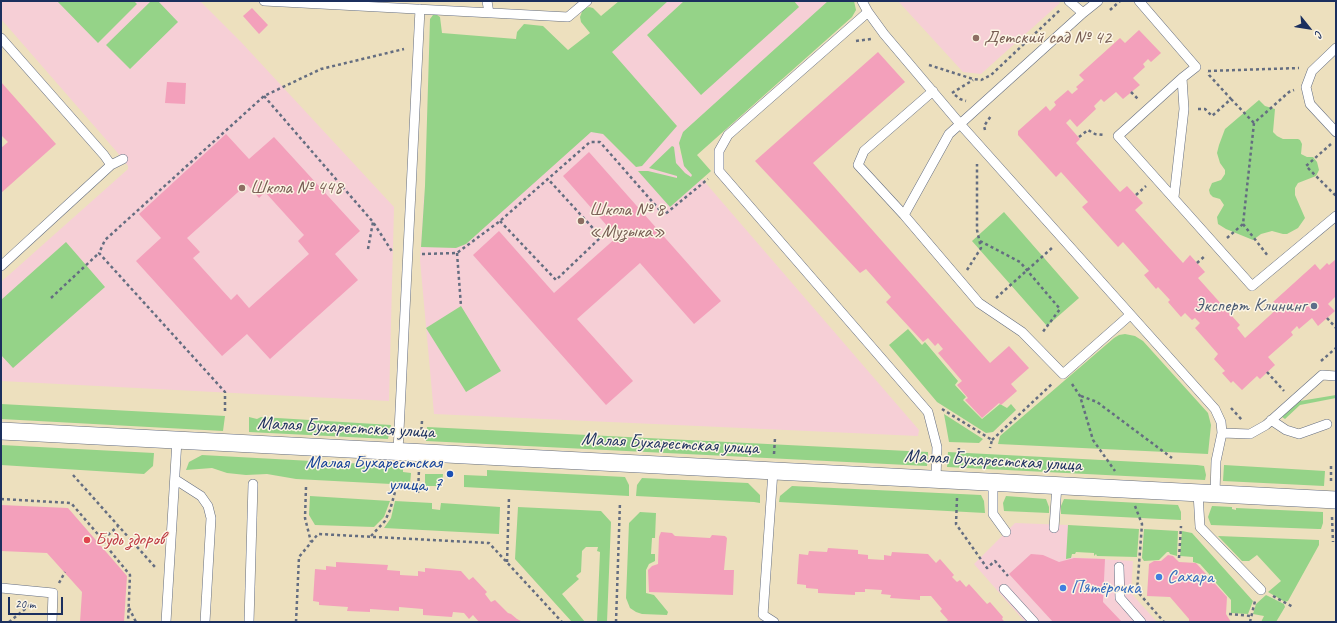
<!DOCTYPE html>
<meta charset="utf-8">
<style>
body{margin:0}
#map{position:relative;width:1337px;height:623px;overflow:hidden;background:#ede0be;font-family:Caveat,sans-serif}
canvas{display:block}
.frame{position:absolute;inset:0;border:2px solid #1b2f5e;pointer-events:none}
.north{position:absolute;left:1289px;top:8px;width:40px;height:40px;-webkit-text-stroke:3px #fcf5e5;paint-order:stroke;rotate:120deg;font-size:11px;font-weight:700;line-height:16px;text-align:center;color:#1b2f5e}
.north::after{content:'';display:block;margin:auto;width:14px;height:18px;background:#1b2f5e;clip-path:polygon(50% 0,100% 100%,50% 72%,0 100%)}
.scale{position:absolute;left:8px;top:597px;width:55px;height:18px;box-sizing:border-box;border:2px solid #1b2f5e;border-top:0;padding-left:5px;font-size:12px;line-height:14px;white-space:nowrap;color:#1b2f5e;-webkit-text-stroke:3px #fcf5e5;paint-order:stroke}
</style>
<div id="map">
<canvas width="1337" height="623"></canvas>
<div class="frame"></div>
<div class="north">С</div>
<div class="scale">20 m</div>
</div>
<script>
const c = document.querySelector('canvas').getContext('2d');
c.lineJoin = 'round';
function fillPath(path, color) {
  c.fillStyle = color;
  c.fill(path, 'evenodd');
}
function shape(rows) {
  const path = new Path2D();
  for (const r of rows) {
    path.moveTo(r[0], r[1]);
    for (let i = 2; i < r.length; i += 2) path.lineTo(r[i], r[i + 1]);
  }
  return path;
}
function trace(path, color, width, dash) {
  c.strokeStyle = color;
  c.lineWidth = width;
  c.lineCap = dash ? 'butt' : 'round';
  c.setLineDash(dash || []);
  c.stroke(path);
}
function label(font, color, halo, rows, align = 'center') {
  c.font = font + ' Caveat,sans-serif';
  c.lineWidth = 3;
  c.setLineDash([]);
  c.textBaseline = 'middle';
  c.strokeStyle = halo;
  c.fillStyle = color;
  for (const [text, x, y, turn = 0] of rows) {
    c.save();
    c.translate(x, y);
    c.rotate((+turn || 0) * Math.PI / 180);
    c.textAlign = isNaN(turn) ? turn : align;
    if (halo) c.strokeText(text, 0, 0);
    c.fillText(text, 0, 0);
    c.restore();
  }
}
fillPath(shape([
 [1,1,200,1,241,42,394,207,389,401,1,381,1,282,128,169,128,166,123,159,1,19],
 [643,1,845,1,678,151,919,430,918,436,434,414,420,260,424,195,552,74],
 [898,1,1058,1,1060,3,981,74,963,72],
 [1015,523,1068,525,1067,557,1133,561,1131,593,1157,622,1025,622,974,564]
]), '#f6cfd6');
fillPath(shape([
 [57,1,134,1,137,4,98,43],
 [151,1,158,1,178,22,130,69,106,45],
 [619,1,668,1,612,52,677,126,642,166,636,167,603,134,591,132,466,244,456,248,421,247,425,186,430,19,433,15,437,15,440,17,442,33,516,39,517,32,524,24,543,26,568,50,590,33,581,22,580,17,583,9,589,7,593,8,601,16],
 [684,1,794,1,799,7,701,95,647,35],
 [828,1,854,1,856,10,852,17,697,155,711,171,670,207,638,171,648,171,677,178,677,176,649,168,672,146,674,147,676,163,685,173,691,177,692,175,684,166,679,143,683,132],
 [1259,100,1265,106,1275,109,1273,132,1277,136,1283,139,1298,139,1300,140,1302,144,1301,154,1307,157,1313,157,1317,162,1319,170,1316,176,1298,183,1295,188,1295,195,1305,218,1298,228,1287,234,1283,234,1272,231,1261,234,1253,240,1226,229,1218,224,1217,217,1224,205,1220,199,1213,197,1210,194,1209,190,1212,183,1221,180,1225,174,1225,170,1220,163,1217,153,1219,145,1225,129],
 [1004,212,1079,298,1047,326,972,241],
 [66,242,105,287,13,368,1,355,1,300],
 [461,306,501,371,466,392,426,328],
 [908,329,922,345,925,342,958,381,955,385,966,397,963,400,982,419,1000,404,1007,408,1011,404,1016,410,993,432,986,433,937,402,889,345],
 [1125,334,1135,336,1143,341,1208,413,1211,425,1208,454,998,444,1000,436,1114,338,1119,335],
 [1336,395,1336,398,1300,405,1285,419,1282,417,1300,401],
 [1,404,225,416,223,431,1,419],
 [944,414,983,439,979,443,949,442],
 [249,417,257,419,261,417,391,425,388,439,249,432],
 [427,427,928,452,928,457,927,466,426,441],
 [1,445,154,453,153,466,144,474,1,465],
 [948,452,1197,465,1204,466,1206,475,1205,480,947,467],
 [202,455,403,466,403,472,411,473,410,485,296,479,267,474,246,475,227,473,212,468,186,470,189,462],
 [1224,465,1325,471,1324,486,1223,481],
 [487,470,625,477,629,485,629,496,464,487,464,475,487,476],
 [425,474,443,474,442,486,425,486],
 [642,478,748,483,760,495,760,503,754,502,636,496,637,485],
 [792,486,981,495,984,501,985,513,779,502,780,496],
 [310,496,390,501,384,517,374,527,315,525,309,515],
 [1006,496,1046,499,1049,507,1049,513,1004,511,1003,503],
 [1064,499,1178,505,1181,512,1181,520,1061,514,1061,506],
 [395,501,432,503,432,509,440,510,441,503,500,507,499,534,384,528,391,518],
 [1212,506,1232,507,1232,509,1236,510,1236,508,1323,512,1323,523,1321,529,1318,529,1211,525,1208,517],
 [518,507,601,511,611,522,607,622,597,622,600,552,597,551,598,547,586,547,582,551,581,572,576,576,579,579,562,594,585,622,572,622,515,559],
 [640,512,656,513,655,538,652,538,651,554,655,554,655,561,649,564,646,570,646,593,654,595,668,612,667,615,642,614,636,612,630,608,626,598,629,523],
 [1068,525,1139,529,1137,557,1097,556,1096,554,1094,556,1094,553,1076,552,1075,554,1072,554,1071,558,1066,559],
 [1144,529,1178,531,1177,556,1170,554,1169,552,1167,552,1159,560,1144,561,1142,558],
 [1182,531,1192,533,1253,601,1248,614,1231,613,1231,600,1209,575,1209,574,1200,564,1193,562,1193,557,1180,556],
 [1218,536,1319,540,1319,545,1288,601,1285,602,1268,592,1281,581,1257,555,1249,561,1242,561],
 [1266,595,1284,604,1285,607,1276,622,1261,622,1264,616,1253,614,1256,604]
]), '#95d388');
fillPath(shape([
 [252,8,268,25,259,34,243,16],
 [1139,30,1161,53,1151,62,1148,59,1143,64,1145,67,1133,78,1140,85,1123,99,1116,92,1104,102,1101,99,1094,106,1096,109,1077,127,1070,119,1066,123,1080,139,1076,143,1120,192,1127,186,1143,203,1135,210,1183,263,1190,255,1205,272,1198,278,1240,325,1237,328,1245,338,1279,307,1273,302,1315,264,1320,270,1327,263,1329,265,1336,259,1336,296,1328,304,1335,311,1318,326,1312,318,1299,329,1297,326,1291,332,1293,335,1268,357,1275,365,1260,379,1257,376,1242,390,1233,381,1231,383,1222,373,1225,371,1214,359,1218,354,1195,328,1200,323,1195,318,1192,320,1185,313,1181,317,1168,302,1170,300,1158,287,1156,289,1144,275,1149,271,1123,242,1118,247,1082,207,1088,202,1061,172,1056,177,1018,135,1018,131,1046,106,1050,111,1056,105,1054,102,1068,90,1072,94,1078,89,1076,87,1084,80,1079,75,1120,38,1125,43],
 [878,52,905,82,813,163,990,363,1009,346,1029,368,1011,384,1017,391,1001,405,999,403,982,418,965,400,968,398,957,385,962,381,938,353,943,349,938,343,935,346,928,338,923,342,886,302,891,297,866,269,860,273,755,161],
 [1,82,56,144,1,193,1,148,8,142,1,135],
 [167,82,186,83,185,104,165,103],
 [226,134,249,159,274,137,360,231,335,254,358,280,270,359,247,334,222,356,136,261,161,238,139,214],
 [247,184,259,198,265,192,304,235,298,241,309,254,249,308,237,294,231,300,193,258,200,252,187,238],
 [589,152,721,301,694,324,640,263,577,319,633,381,606,405,473,255,499,231,554,293,617,237,563,176],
 [1,505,68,508,127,576,124,622,80,622,82,592,47,553,1,551],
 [661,532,672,533,675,536,710,538,712,535,725,536,727,538,724,570,734,570,733,595,649,592,648,570,652,566,658,564,659,537],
 [828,548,858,550,858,554,868,555,868,559,884,560,884,555,891,556,892,552,928,554,936,563,940,559,954,575,952,577,957,582,960,580,966,587,969,584,987,604,990,602,1003,617,1002,619,1005,622,945,622,948,620,940,611,942,609,931,596,920,596,920,600,890,598,891,595,881,594,882,590,865,589,865,592,855,592,855,595,818,593,818,589,806,588,806,585,797,584,799,554,808,555,809,551,827,552],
 [1031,554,1043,555,1059,562,1074,558,1105,559,1103,602,1122,622,1053,622,1009,574],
 [1168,555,1173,556,1179,562,1196,563,1227,597,1226,614,1231,622,1189,622,1189,619,1170,597,1147,596,1149,564,1154,561,1161,561],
 [336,562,388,565,387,570,400,571,400,575,418,576,418,571,425,572,425,568,461,571,469,580,473,577,487,592,485,594,491,602,495,600,508,613,511,614,517,619,523,622,479,622,473,615,469,619,464,613,453,612,452,617,423,615,423,609,399,607,399,611,370,609,370,612,347,611,348,607,319,605,319,602,313,601,315,569,326,570,326,566,336,567]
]), '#f3a0bb');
const service = shape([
 [264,1,568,17,587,1],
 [487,1,489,13],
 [862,1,868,12,884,34,961,125,1215,409,1221,422,1222,433,1216,461,1215,493],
 [1069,1,1083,13],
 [1139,1,1196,67,1182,78,1118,136,1252,286,1336,216],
 [868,12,728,135,719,151,719,171,928,412,937,447,936,479],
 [1,38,104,155,111,165],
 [1336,48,1312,71,1306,87,1310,104,1336,132],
 [933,91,864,151,858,165,904,215,979,303,1022,332,1063,374,1130,315],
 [1174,197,1184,109,1182,78],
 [904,215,949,134,1083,13,1098,1],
 [1,266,111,165,123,159],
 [1271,420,1286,430,1299,434,1327,424],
 [1222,433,1250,434,1266,425,1322,375,1336,376],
 [398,451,420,9],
 [773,471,763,615,774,622],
 [176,480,201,496,208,506,211,518,205,622],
 [993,482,993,514,1006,532],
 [1198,493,1200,527,1261,590],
 [1054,528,1057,485],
 [1119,567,1120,598,1141,622],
 [1,588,53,593,52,622],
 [1004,589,1034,622],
 [166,622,177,440],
 [249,622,253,484]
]);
const minor = shape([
 [1,431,1336,500]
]);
trace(service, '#646d80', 10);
trace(minor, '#646d80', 18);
trace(shape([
 [1110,10,1120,1],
 [856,41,871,39],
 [929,65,973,79,981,80,991,75,1060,10],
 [1208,71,1299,68],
 [1131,92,1138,99],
 [952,93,973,80],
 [955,95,960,99,966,101],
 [264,96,373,222,393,253],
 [1231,99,1254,123],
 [1198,109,1205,109,1212,116,1231,99,1209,75,1208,72],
 [985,130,984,126,991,116],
 [1079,137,1088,130,1095,134,1104,135],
 [1331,144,1306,166,1336,196],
 [1136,195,1146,186],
 [500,221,556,280,601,237,548,179],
 [1243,224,1268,256],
 [1227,238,1243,224,1254,123,1289,92,1294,90],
 [980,241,1020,262,1060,309,1042,333],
 [368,249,373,222],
 [457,253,461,306],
 [422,254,457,253,500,221,590,142,600,142,664,215,708,179],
 [1197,263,1206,255],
 [967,270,981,248,977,230,977,164],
 [51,298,99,253],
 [996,298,1053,247],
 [1327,318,1336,328],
 [1321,361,1336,348],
 [1267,372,1284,391],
 [1072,384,1080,396,1093,440,1115,471],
 [1081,396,1097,402,1172,458],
 [1231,408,1242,420],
 [942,409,992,440,990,448],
 [225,411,225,392,99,253,105,240,264,96,321,69,404,49],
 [421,436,422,421],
 [992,440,1053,383],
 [774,454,775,438],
 [958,463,959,447],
 [1331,466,1331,483],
 [73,475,155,567],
 [306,487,305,518,311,542],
 [418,493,419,469],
 [957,498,956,524,987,568,995,561,1008,576],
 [1,499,71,503,102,539,107,547,130,575,128,622],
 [1135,506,1142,524,1137,591,1164,622],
 [1332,517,1333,542],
 [371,536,385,521,390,510,395,492],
 [99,543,118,526],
 [1179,558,1181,526],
 [507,562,509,497],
 [59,583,65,572],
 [1273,596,1293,607],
 [129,608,136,622],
 [1229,614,1251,616],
 [9,622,30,605],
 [296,622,299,557,318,534,489,543,562,622],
 [616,622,620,502],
 [1250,622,1255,601]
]), '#646d80', 2.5, [3, 3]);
trace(service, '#fff', 9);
trace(minor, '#fff', 17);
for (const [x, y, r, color] of [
 [976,38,4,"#8d6e63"],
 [242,188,4,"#8d6e63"],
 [581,221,4,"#8d6e63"],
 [1314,306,4,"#5c6f8a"],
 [450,474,4,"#1a4fb4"],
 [87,540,4,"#e0444e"],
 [1159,577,4,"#3f7fe0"],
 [1063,588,4,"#3f7fe0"]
]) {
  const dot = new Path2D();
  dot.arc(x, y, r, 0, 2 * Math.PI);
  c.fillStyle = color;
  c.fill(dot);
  trace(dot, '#fcf5e5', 1.5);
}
label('19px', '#785e54', '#fcf5e5', [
 ["Детский сад № 42",984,38],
 ["Школа № 448",250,188],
 ["Школа № 8",589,210],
 ["«Музыка»",589,232]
], 'left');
label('19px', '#4e5e75', '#fcf5e5', [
 ["Эксперт Клининг",1306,306]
], 'right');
label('19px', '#1b2f5e', '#fcf5e5', [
 ["Малая Бухарестская улица",346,428,3],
 ["Малая Бухарестская улица",670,444,3],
 ["Малая Бухарестская улица",993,461,3]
]);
label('19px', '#164399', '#fcf5e5', [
 ["Малая Бухарестская",442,463],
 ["улица, 7",442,485]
], 'right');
label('19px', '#be3a42', '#fcf5e5', [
 ["Будь здоров",95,540]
], 'left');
label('19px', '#366cbe', '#fcf5e5', [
 ["Сахара",1167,577],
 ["Пятёрочка",1071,588]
], 'left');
</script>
